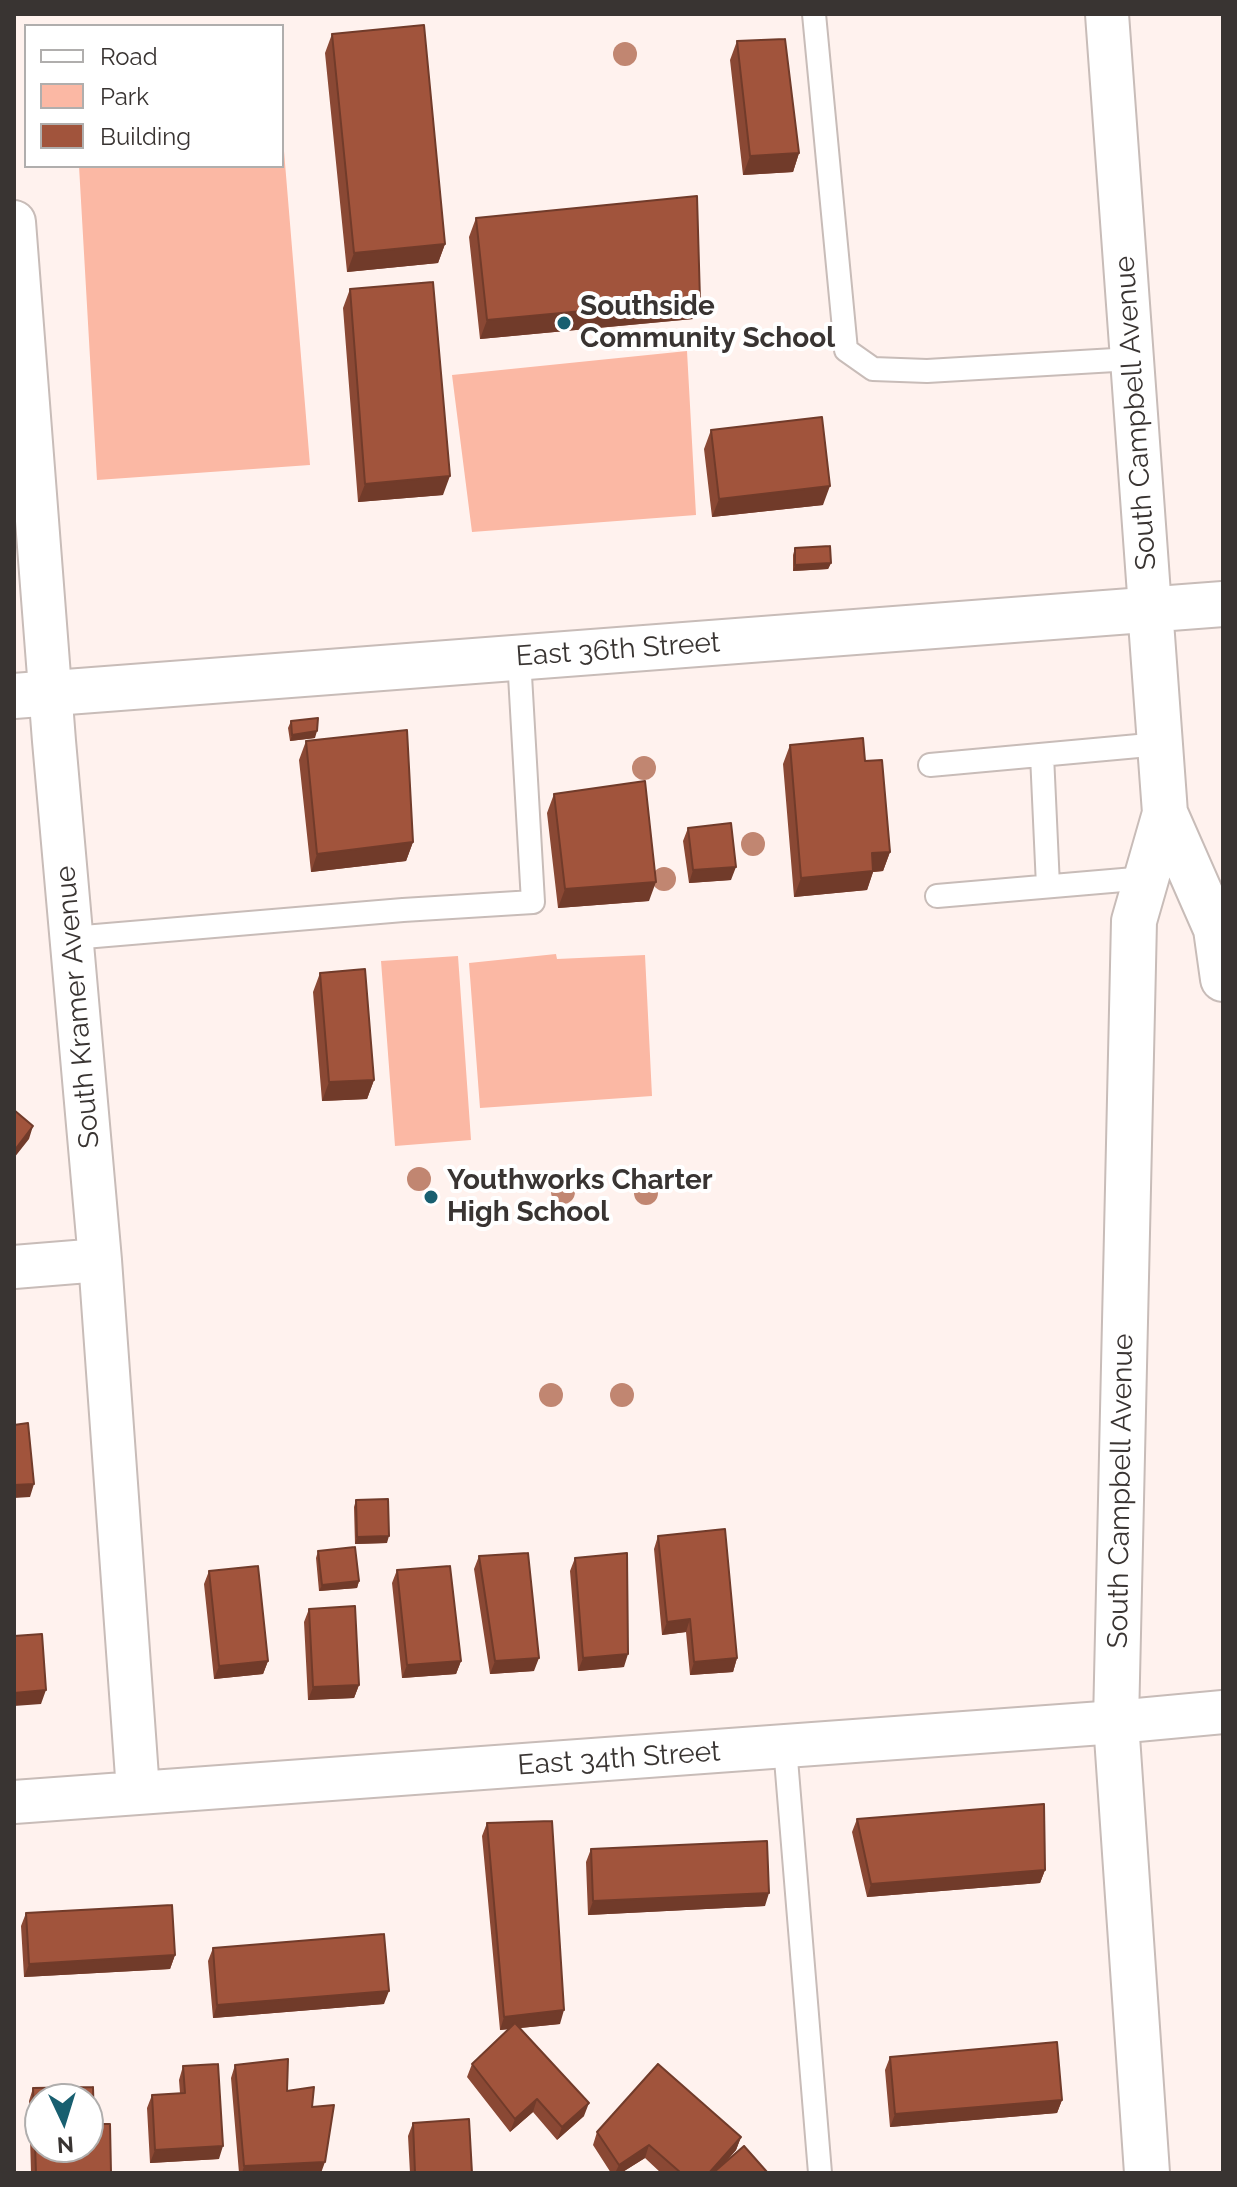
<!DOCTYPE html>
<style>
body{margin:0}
#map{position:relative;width:1237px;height:2187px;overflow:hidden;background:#fff2ee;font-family:Raleway,sans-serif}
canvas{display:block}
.frame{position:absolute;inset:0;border:16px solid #393432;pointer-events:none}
.legend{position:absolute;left:24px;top:24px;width:260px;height:144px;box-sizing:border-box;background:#fff;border:2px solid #b0aead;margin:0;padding:10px 14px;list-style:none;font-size:24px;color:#393432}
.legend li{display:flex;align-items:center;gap:16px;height:40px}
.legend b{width:40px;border:2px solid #b0aead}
.north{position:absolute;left:24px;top:2083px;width:80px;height:80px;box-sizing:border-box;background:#fff;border:2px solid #b0aead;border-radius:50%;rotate:176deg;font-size:22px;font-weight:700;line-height:32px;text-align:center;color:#393432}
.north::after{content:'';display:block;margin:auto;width:28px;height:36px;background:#185f70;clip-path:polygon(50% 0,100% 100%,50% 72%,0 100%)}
</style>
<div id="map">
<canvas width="1237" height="2187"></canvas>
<div class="frame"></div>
<ul class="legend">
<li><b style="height:10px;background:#fff"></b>Road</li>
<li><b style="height:22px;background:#fbb8a4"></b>Park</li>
<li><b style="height:22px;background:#a1543c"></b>Building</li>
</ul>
<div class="north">N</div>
</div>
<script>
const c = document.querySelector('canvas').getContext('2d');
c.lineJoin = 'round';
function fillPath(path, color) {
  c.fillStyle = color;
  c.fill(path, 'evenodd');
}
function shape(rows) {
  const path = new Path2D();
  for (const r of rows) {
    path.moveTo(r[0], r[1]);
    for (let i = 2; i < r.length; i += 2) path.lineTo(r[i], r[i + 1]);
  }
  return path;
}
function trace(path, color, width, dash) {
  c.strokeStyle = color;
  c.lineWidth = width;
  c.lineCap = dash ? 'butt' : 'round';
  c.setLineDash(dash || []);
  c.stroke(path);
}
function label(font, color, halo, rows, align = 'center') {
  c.font = font + ' Raleway,sans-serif';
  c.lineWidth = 8;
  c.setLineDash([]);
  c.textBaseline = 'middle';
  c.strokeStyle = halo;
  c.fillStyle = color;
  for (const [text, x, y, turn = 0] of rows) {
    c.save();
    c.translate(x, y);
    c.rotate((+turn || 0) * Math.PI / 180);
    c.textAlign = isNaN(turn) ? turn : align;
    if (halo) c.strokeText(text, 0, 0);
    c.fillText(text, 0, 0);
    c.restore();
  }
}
fillPath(shape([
 [282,127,310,465,97,480,79,166,282,166],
 [687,351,696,515,472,532,452,375],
 [556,954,557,959,645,955,652,1096,480,1108,469,963],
 [458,956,471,1140,395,1146,381,961]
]), '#fbb8a4');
const lane = shape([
 [814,14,846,350,873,369,927,371,1132,359],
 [1042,755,1048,886],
 [930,765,1160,744],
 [937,896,1146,878],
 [72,938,403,910,533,902,519,658],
 [785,1747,820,2173]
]);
const street = shape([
 [1107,14,1150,608],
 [14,222,54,741,100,1260,138,1791],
 [14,1267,100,1260],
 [14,1802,1116,1722,1223,1712]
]);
const secondary = shape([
 [1150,608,1165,813,1216,929,1223,979],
 [14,696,1223,604],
 [1147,2173,1116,1722,1134,921,1165,813]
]);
trace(lane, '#c8bcb8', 26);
trace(street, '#c8bcb8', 46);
trace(secondary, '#c8bcb8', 48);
trace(lane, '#fff', 22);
trace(street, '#fff', 42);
trace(secondary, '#fff', 44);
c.fillStyle = '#c18671';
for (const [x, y] of [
 [625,54],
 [644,768],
 [753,844],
 [664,879],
 [419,1179],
 [563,1192],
 [646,1193],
 [551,1395],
 [622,1395]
]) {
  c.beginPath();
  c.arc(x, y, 12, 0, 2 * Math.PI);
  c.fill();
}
fillPath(shape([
 [332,34,445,244,438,263,347,272,325,53],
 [737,41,799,153,793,172,743,175,730,60],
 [476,218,693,319,480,339,469,237],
 [350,289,443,495,358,502,343,308],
 [711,430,823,505,712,517,704,449],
 [795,548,831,563,828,569,793,571,793,555],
 [291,721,315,738,290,741,288,728],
 [306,741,413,842,406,861,311,872,299,760],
 [790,745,865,761,890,852,883,871,873,872,867,890,794,897,783,764],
 [554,794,649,901,558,908,547,813],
 [688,828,731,880,689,883,683,841],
 [320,973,374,1080,367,1099,322,1101,313,992],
 [356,1500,387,1543,355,1544,354,1507],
 [658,1536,737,1658,733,1672,690,1675,686,1632,662,1635,654,1549],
 [318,1551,359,1581,357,1588,319,1591,316,1558],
 [479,1556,534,1671,490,1674,474,1569],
 [575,1558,624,1667,578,1671,570,1571],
 [397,1570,461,1661,456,1674,402,1678,392,1583],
 [209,1571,268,1661,263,1674,214,1679,204,1584],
 [309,1609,359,1685,354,1698,308,1700,304,1622],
 [857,1819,1045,1870,1040,1883,867,1897,852,1832],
 [487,1823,560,2024,520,2028,584,2116,557,2140,533,2112,510,2132,467,2077,472,2064,508,2029,500,2030,482,1836],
 [591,1849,765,1906,588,1915,586,1862],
 [26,1913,175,1955,170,1969,24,1977,21,1926],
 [213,1948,384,2004,213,2018,208,1961],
 [890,2057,1062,2100,1057,2113,890,2127,885,2070],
 [235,2065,287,2091,312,2107,321,2173,239,2173,231,2078],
 [183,2066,219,2159,150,2163,147,2108,152,2095,180,2093,179,2080],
 [33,2088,94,2124,111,2173,31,2173,29,2101],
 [413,2123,472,2173,410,2173,408,2136],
 [597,2132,741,2137,736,2150,724,2164,766,2173,661,2173,645,2158,621,2173,611,2173,593,2145]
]), '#8a4834');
fillPath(shape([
 [799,153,793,172,743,175,750,156],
 [445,244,438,263,347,272,354,253],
 [700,300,693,319,480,339,487,320],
 [450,476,443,495,358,502,365,484],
 [830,486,823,505,712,517,719,499],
 [831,563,828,569,793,571,795,565],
 [317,731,315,738,290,741,292,735],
 [413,842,406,861,311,872,317,854],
 [890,852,883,871,873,872,867,890,794,897,801,878,872,853],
 [736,867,731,880,689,883,693,870],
 [656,882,649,901,558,908,565,889],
 [374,1080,367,1099,322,1101,329,1082],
 [33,1126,29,1139,14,1158,14,1151],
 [34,1484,30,1497,14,1498,14,1485],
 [389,1536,387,1543,355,1544,357,1537],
 [359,1581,357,1588,319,1591,322,1585],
 [690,1619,686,1632,662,1635,667,1622],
 [628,1654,624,1667,578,1671,583,1658],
 [539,1658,534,1671,490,1674,495,1661],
 [737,1658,733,1672,690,1675,694,1662],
 [268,1661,263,1674,214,1679,219,1666],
 [461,1661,456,1674,402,1678,407,1665],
 [359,1685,354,1698,308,1700,313,1687],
 [46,1690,41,1704,14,1706,14,1693],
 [1045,1870,1040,1883,867,1897,871,1884],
 [769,1893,765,1906,588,1915,593,1901],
 [175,1955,170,1969,24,1977,29,1964],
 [389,1991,384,2004,213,2018,217,2005],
 [564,2010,560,2024,500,2030,504,2017],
 [537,2099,533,2112,510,2132,515,2119],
 [1062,2100,1057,2113,890,2127,895,2114],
 [589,2103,584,2116,557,2140,562,2127],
 [741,2137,736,2150,716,2173,709,2173],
 [649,2145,645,2158,621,2173,615,2173,619,2165],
 [223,2146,219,2159,150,2163,155,2150],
 [325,2162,321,2173,242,2173,244,2166]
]), '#713b2a');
const building = shape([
 [424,25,445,244,354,253,332,34,424,25],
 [785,39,799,153,750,156,737,41,785,39],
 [697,196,700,300,487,320,476,218,697,196],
 [433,282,450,476,365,484,350,289,433,282],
 [822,417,830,486,719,499,711,430,822,417],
 [830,546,831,563,795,565,795,548,830,546],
 [318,718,317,731,292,735,291,721,318,718],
 [407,730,413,842,317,854,306,741,407,730],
 [863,738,865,761,882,760,890,852,872,853,873,871,801,878,790,745,863,738],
 [645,781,656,882,565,889,554,794,645,781],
 [731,823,736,867,693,870,688,828,731,823],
 [365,969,374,1080,329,1082,320,973,365,969],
 [14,1110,33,1126,14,1151,14,1110],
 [28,1423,34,1484,14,1485,14,1425,28,1423],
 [388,1499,389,1536,357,1537,356,1500,388,1499],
 [725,1529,737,1658,694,1662,690,1619,667,1622,658,1536,725,1529],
 [355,1547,359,1581,322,1585,318,1551,355,1547],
 [528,1553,539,1658,495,1661,479,1556,528,1553],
 [627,1553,628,1654,583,1658,575,1558,627,1553],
 [258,1566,268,1661,219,1666,209,1571,258,1566],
 [450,1566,461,1661,407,1665,397,1570,450,1566],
 [355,1606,359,1685,313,1687,309,1609,355,1606],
 [42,1634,46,1690,14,1693,14,1636,42,1634],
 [1044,1804,1045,1870,871,1884,857,1819,1044,1804],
 [552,1821,564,2010,504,2017,487,1823,552,1821],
 [767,1841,769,1893,593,1901,591,1849,767,1841],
 [172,1905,175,1955,29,1964,26,1913,172,1905],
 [384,1934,389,1991,217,2005,213,1948,384,1934],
 [515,2023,589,2103,562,2127,537,2099,515,2119,472,2064,515,2023],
 [1057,2042,1062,2100,895,2114,890,2057,1057,2042],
 [288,2059,287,2091,314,2087,312,2107,334,2105,325,2162,244,2166,235,2065,288,2059],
 [218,2064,223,2146,155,2150,152,2095,185,2093,183,2066,218,2064],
 [658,2064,741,2137,709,2173,681,2173,649,2145,619,2165,597,2132,658,2064],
 [93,2087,94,2124,110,2124,111,2173,36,2173,33,2088,93,2087],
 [40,2099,88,2099,88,2147,40,2147,40,2099],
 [469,2119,472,2173,415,2173,413,2123,469,2119],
 [744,2146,767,2172,713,2173,744,2146]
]);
fillPath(building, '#a1543c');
trace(building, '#713b2a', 2);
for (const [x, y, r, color] of [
 [564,323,8,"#185f70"],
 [431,1197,8,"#185f70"]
]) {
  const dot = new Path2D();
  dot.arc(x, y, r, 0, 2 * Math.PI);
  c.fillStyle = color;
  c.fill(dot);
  trace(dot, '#fff', 3);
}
label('bold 28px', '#393432', '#fff', [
 ["Southside",580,307],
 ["Community School",580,339],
 ["Youthworks Charter",447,1181],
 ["High School",447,1213]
], 'left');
label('28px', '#393432', '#fff', [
 ["South Campbell Avenue",1136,413,-94],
 ["East 36th Street",618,650,-4],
 ["South Kramer Avenue",78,1007,-95],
 ["South Campbell Avenue",1121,1491,-89],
 ["East 34th Street",619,1759,-4]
]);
</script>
